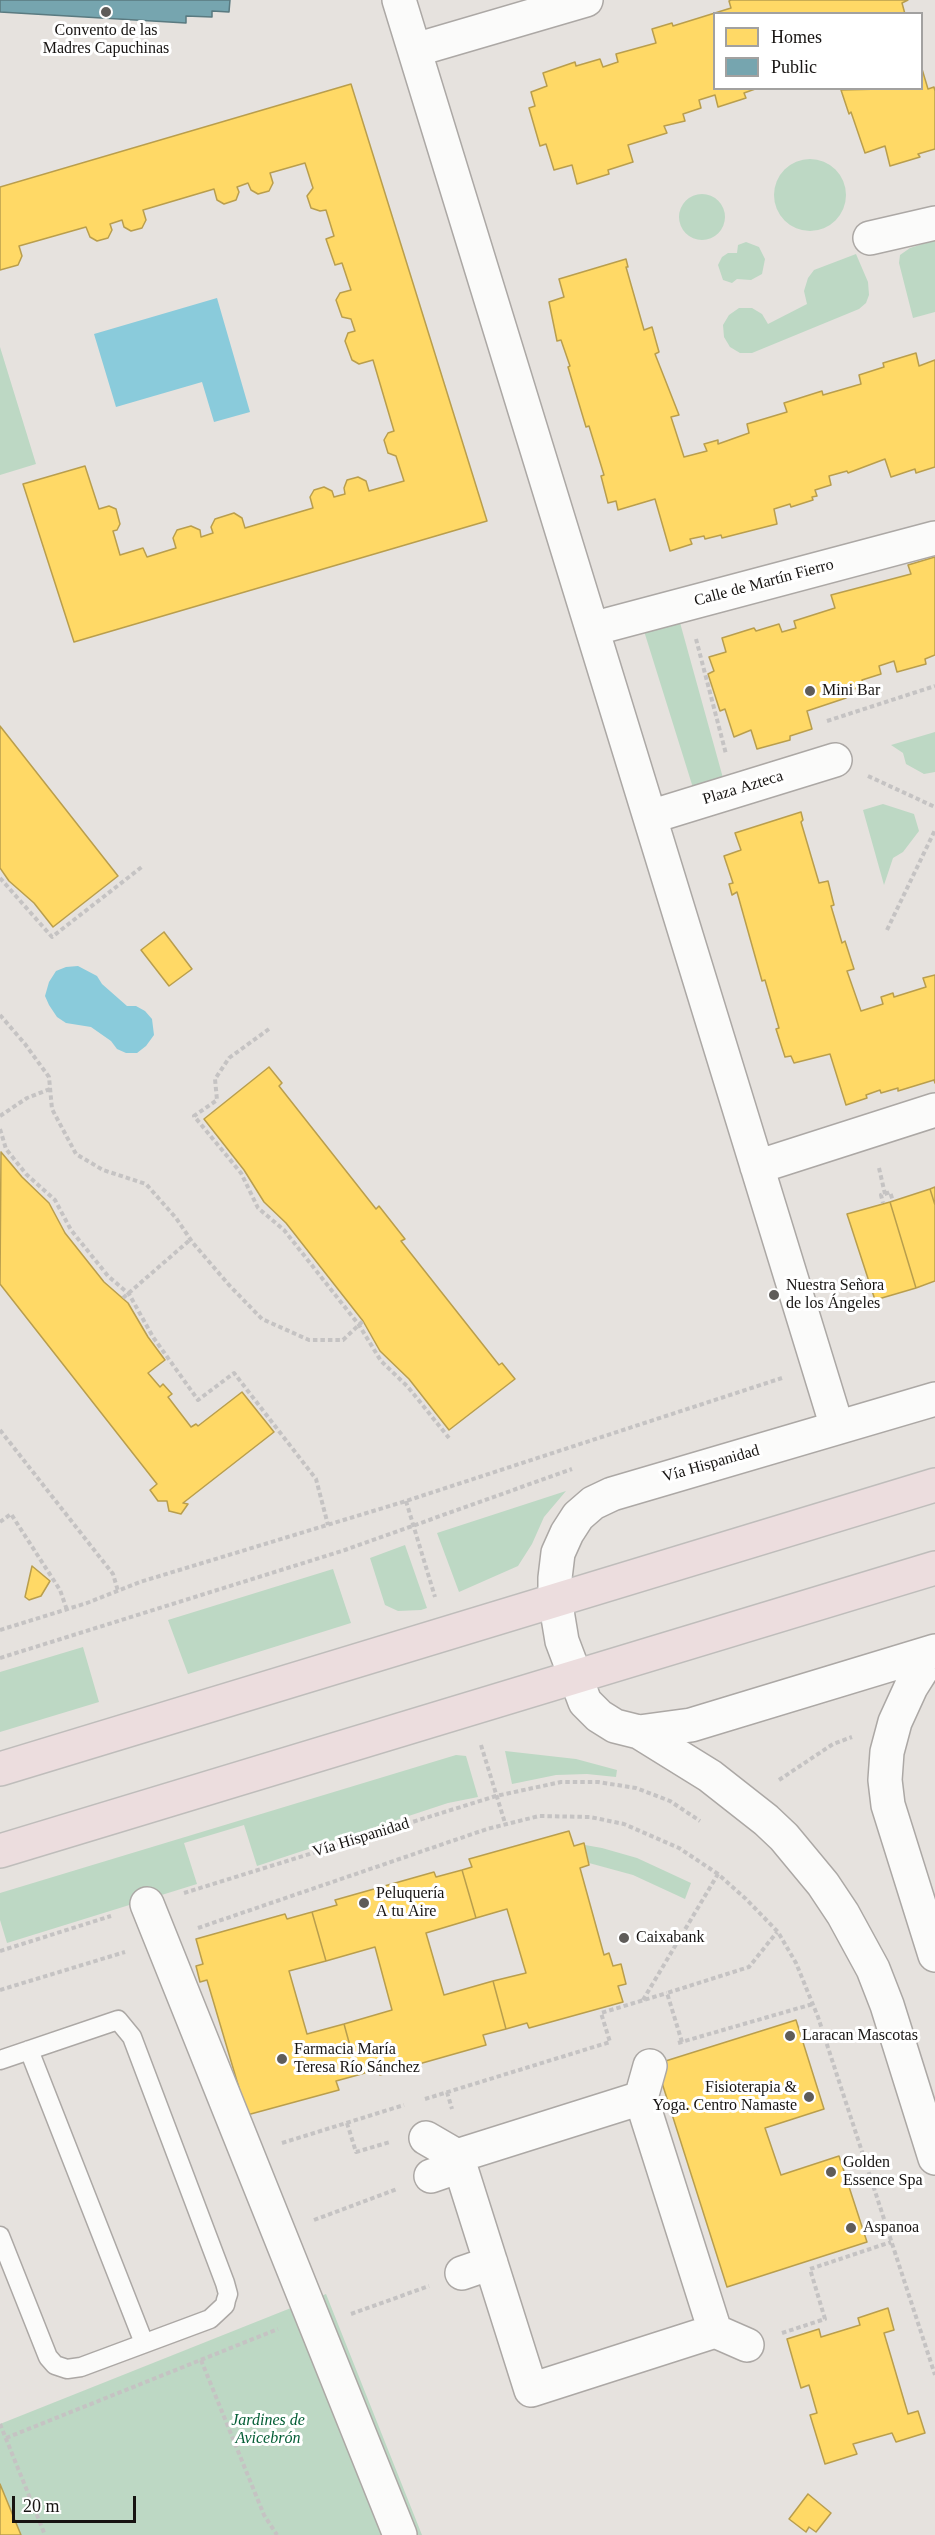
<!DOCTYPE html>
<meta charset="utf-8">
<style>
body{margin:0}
#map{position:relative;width:935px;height:2535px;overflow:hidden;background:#e6e2de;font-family:Georgia,serif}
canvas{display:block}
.legend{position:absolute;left:713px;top:12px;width:210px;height:78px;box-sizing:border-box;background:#fff;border:2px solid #a2a1a0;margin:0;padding:8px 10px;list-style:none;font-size:18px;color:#171412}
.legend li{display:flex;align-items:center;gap:12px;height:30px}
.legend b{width:30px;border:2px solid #a2a1a0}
.scale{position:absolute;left:12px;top:2496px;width:124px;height:27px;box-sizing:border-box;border:3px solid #171412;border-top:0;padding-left:8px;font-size:18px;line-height:21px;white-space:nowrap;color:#171412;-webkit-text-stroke:4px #fff;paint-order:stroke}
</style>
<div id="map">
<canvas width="935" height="2535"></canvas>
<ul class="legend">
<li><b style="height:16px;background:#ffd966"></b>Homes</li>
<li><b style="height:16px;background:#76a5af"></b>Public</li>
</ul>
<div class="scale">20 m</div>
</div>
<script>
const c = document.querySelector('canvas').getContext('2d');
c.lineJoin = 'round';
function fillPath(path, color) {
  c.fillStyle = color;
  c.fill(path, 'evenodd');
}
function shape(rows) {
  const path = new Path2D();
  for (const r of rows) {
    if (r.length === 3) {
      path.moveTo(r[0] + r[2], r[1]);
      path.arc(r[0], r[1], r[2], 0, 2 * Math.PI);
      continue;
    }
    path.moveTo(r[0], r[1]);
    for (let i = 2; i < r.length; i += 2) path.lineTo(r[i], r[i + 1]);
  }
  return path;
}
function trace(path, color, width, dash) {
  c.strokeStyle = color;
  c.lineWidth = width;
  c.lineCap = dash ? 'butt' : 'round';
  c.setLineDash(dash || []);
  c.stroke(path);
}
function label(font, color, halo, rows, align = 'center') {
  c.font = font + ' Georgia,serif';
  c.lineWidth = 6;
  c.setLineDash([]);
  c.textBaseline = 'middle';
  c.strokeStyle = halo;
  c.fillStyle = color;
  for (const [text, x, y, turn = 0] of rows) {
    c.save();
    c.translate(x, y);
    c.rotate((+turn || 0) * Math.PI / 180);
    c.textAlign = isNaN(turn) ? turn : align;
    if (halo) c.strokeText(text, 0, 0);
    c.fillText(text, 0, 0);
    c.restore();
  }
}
fillPath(shape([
 [810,195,36],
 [702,217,23],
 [935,240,935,312,913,318,899,263,900,255,910,248],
 [746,242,759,247,765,259,762,274,751,280,737,279,732,283,723,280,718,265,722,257,728,253,737,253,738,245],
 [856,254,868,282,869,295,866,303,859,309,752,353,740,353,730,347,724,337,723,325,729,315,739,308,752,308,762,314,768,324,807,304,804,291,808,278,814,270],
 [0,347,36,464,0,475],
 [679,619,723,778,694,791,644,631],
 [935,732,935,772,924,774,906,764,903,753,891,745],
 [883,804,914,814,919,831,903,852,893,858,884,885,863,810],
 [566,1491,544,1517,532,1544,518,1566,459,1592,437,1533],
 [405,1545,427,1608,421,1610,398,1611,385,1605,370,1558],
 [333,1569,351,1623,188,1674,168,1620],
 [83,1647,99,1702,0,1732,0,1672],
 [505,1751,576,1759,617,1770,616,1777,587,1774,556,1775,512,1784],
 [456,1755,466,1756,478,1797,448,1803,257,1866,244,1825,184,1843,197,1884,7,1943,0,1920,0,1893],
 [585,1845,602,1848,637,1858,691,1883,685,1899,633,1875,589,1863],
 [326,2294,422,2535,21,2535,0,2484,0,2424]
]), '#bdd8c4');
fillPath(shape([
 [217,298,250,412,214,422,202,382,116,407,94,334],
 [78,966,97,976,102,984,127,1006,136,1006,145,1011,152,1019,154,1035,146,1046,137,1053,126,1053,117,1049,111,1041,91,1027,66,1023,57,1017,49,1005,45,996,49,982,56,971,66,967]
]), '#8acbdb');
const homes = shape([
 [908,0,902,3,905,14,714,14,714,88,758,88,744,93,746,98,718,107,715,95,699,100,701,108,683,114,685,121,664,126,667,133,628,145,633,162,608,170,609,174,577,184,572,165,554,170,546,144,540,146,529,108,535,106,531,92,547,86,543,73,575,62,576,66,600,59,603,67,618,62,616,54,656,43,652,29,672,23,673,26,731,8,729,1,731,0,908,0],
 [922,69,928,89,934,87,935,91,935,149,918,154,920,157,890,166,885,146,865,153,851,112,849,114,841,90,922,88,922,69],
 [351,84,487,521,74,642,23,484,85,466,99,509,109,506,116,509,120,524,117,530,113,531,120,555,143,548,147,557,176,548,173,538,177,530,191,526,200,530,201,537,213,533,211,527,215,519,234,513,242,518,245,528,313,508,310,497,314,490,324,487,332,491,334,497,345,494,344,488,347,480,358,477,366,481,369,491,404,481,396,456,388,453,384,440,388,433,394,431,373,360,359,364,352,360,345,341,348,333,355,331,351,319,342,317,336,300,340,293,351,290,342,263,335,265,326,239,334,236,326,210,320,211,311,208,307,196,313,188,305,163,270,173,273,183,269,191,258,194,251,190,248,183,237,187,239,192,236,200,224,204,217,200,214,189,143,210,146,220,142,228,131,231,124,227,122,220,110,224,112,230,108,238,97,241,90,237,86,227,19,246,22,256,18,265,0,270,0,187,351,84],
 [626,259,628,267,626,267,644,330,652,327,659,352,655,354,679,415,671,417,684,457,707,451,704,444,718,440,718,444,749,433,747,424,787,412,784,403,822,391,823,395,861,384,859,375,884,367,883,363,916,353,919,366,935,360,935,467,916,473,915,469,891,477,885,459,848,473,847,471,829,476,831,485,815,490,817,496,812,497,813,500,791,507,790,504,774,509,777,524,722,538,721,535,705,539,704,536,690,539,692,544,670,551,655,499,618,510,616,501,608,503,601,476,604,475,589,426,586,427,568,367,570,366,561,340,557,341,549,302,564,297,559,279,626,259],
 [935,557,935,655,925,659,926,664,897,672,894,661,879,666,881,674,862,680,864,686,844,692,846,698,807,711,812,729,790,736,790,740,757,749,751,730,734,737,725,709,720,711,708,674,714,671,709,657,726,652,722,638,754,628,756,631,779,624,782,632,796,628,794,621,835,608,831,595,911,574,908,565,935,557],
 [0,726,118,876,53,927,34,903,9,881,0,868,0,726],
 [801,812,803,820,801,822,819,883,828,881,834,905,831,906,842,943,845,941,854,969,847,971,861,1011,883,1004,881,997,893,993,894,997,926,987,923,978,935,975,935,1083,934,1080,898,1091,898,1088,881,1093,880,1090,866,1095,867,1098,846,1105,830,1054,794,1063,791,1056,785,1057,776,1029,779,1028,765,980,762,981,737,892,732,895,729,884,733,883,724,856,741,850,735,833,801,812],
 [164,932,192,969,169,986,141,950,164,932],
 [269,1067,282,1083,279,1086,376,1209,379,1206,405,1239,401,1241,499,1365,502,1363,515,1379,449,1430,409,1379,380,1351,363,1321,286,1223,264,1202,244,1170,204,1119,269,1067],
 [1,1152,22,1177,49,1203,65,1233,104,1282,128,1303,148,1337,165,1360,148,1373,160,1387,163,1384,172,1394,168,1397,191,1427,196,1424,198,1426,242,1392,274,1432,183,1503,188,1504,181,1514,169,1511,167,1501,158,1501,150,1490,157,1484,0,1284,1,1152],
 [935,1187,935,1205,930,1189,935,1187],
 [930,1189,935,1205,935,1281,916,1288,890,1202,930,1189],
 [890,1202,916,1288,875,1300,847,1214,890,1202],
 [32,1566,50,1581,41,1596,29,1600,25,1597,32,1566],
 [569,1831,574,1846,584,1843,589,1865,580,1868,604,1955,609,1953,613,1966,621,1964,626,1984,618,1986,623,2002,529,2028,527,2023,506,2029,493,1981,526,1973,507,1909,476,1918,462,1870,472,1867,469,1859,569,1831],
 [462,1870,476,1918,426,1933,444,1995,493,1981,506,2029,483,2035,486,2045,380,2075,378,2069,358,2075,344,2024,392,2010,375,1947,326,1961,312,1912,337,1905,335,1900,434,1872,436,1877,462,1870],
 [312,1912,326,1961,289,1971,307,2034,344,2024,358,2075,336,2081,339,2090,247,2115,207,1980,200,1982,196,1966,203,1964,196,1939,285,1914,287,1919,312,1912],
 [796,2020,824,2109,765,2128,781,2175,839,2156,867,2242,727,2287,656,2064,796,2020],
 [888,2308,894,2330,884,2333,908,2414,918,2411,925,2433,896,2442,892,2433,853,2444,857,2454,825,2464,810,2415,817,2413,809,2385,801,2388,787,2339,819,2329,821,2337,860,2325,858,2318,888,2308],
 [0,2484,21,2535,0,2535,0,2484],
 [808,2494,831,2513,816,2532,809,2527,806,2532,789,2519,808,2494]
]);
fillPath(homes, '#ffd966');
trace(homes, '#b99e4d', 1.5);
const public = shape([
 [0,0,230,0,229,12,212,11,212,17,186,16,186,23,0,12,0,0]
]);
fillPath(public, '#76a5af');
trace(public, '#5a7a80', 1.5);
const lane = shape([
 [29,2050,144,2343],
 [0,2060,118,2020,132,2037,225,2283,228,2294,226,2300,225,2305,210,2319,81,2367,67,2369,55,2365,48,2357,0,2236]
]);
const street = shape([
 [399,0,837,1427],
 [415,50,586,0],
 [870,238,935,223],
 [592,629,935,538],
 [650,817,835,760],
 [757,1167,935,1110],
 [147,1904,400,2535],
 [641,2098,457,2156,531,2390,715,2331,641,2098,650,2066],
 [426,2138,457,2156],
 [431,2176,460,2166],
 [462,2273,491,2263],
 [715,2331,747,2345]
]);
const secondary = shape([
 [935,1399,612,1494,593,1503,578,1516,567,1533,558,1553,555,1578,555,1599,562,1641,585,1702,599,1716,615,1726,639,1732,691,1725,935,1651],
 [933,1652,911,1687,895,1722,887,1752,885,1780,888,1805,935,1955],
 [639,1732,710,1776,766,1820,784,1837,823,1884,843,1914,873,1969,887,2005,935,2158]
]);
const highway = shape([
 [0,1769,935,1485],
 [0,1851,935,1568]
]);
trace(lane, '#aca8a5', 21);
trace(street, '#aca8a5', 36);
trace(secondary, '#aca8a5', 36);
trace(highway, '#bfbdbb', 36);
trace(shape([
 [696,639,726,754],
 [827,721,935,686],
 [868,776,935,807],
 [0,878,52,937,143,866],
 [887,930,935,830],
 [0,1015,25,1044,49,1077,52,1109,76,1154,103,1170,146,1184,176,1218,193,1243,229,1285,262,1319,309,1340,343,1340,363,1321],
 [269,1029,229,1058,215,1079,217,1100,194,1116,241,1173,258,1208,284,1230,359,1325,381,1361,408,1387,449,1438],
 [0,1116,27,1098,50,1089],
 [0,1129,6,1149,26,1174,55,1200,71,1230,108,1276,129,1294,153,1337,198,1400,234,1373,316,1479,328,1525],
 [879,1168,885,1194,881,1195,883,1203],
 [885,1194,890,1192,893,1201],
 [123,1298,191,1239],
 [0,1430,113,1574,118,1591],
 [406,1501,435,1597],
 [0,1522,11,1514,60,1590,67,1610],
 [0,1630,87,1603,140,1582,406,1501,782,1378],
 [0,1658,345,1550,572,1469],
 [481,1745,505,1823],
 [779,1780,833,1744,852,1737],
 [184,1893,496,1796,561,1782,598,1782,636,1788,670,1801,700,1821],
 [198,1928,487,1829,539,1816,590,1817,624,1824,679,1848,718,1874,746,1899,778,1932,796,1963,818,2017,935,2375],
 [0,1951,111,1916],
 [0,1990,125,1952],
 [643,2000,718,1874],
 [682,2042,667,1993,749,1967,777,1932],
 [678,2043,813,2004],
 [447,2092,452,2109],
 [425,2099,610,2042,601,2013,667,1993],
 [347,2123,356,2152,390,2142],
 [282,2143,404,2105],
 [314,2220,397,2189],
 [351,2314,429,2286],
 [782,2333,825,2319,810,2269,891,2242],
 [201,2360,264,2515,277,2535],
 [0,2424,45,2535],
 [6,2438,278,2329]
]), '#c5c3c3', 4, [4.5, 3]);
trace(lane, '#fbfbfa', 18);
trace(street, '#fbfbfa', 33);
trace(secondary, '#fbfbfa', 33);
trace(highway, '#ecddde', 33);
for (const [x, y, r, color] of [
 [106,12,6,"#5f5c59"],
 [810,691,6,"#5f5c59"],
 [774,1295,6,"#5f5c59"],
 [364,1903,6,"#5f5c59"],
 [624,1938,6,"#5f5c59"],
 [790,2036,6,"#5f5c59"],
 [282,2059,6,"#5f5c59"],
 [809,2097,6,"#5f5c59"],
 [831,2172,6,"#5f5c59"],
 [851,2228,6,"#5f5c59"]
]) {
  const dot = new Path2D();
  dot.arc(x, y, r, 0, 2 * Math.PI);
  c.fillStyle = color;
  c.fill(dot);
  trace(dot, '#fff', 2);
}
label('16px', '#171412', '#fff', [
 ["Convento de las",106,31,"center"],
 ["Madres Capuchinas",106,49,"center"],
 ["Mini Bar",822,691],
 ["Nuestra Señora",786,1286],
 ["de los Ángeles",786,1304],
 ["Peluquería",376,1894],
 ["A tu Aire",376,1912],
 ["Caixabank",636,1938],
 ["Laracan Mascotas",802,2036],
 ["Farmacia María",294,2050],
 ["Teresa Río Sánchez",294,2068],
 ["Fisioterapia &",797,2088,"right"],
 ["Yoga. Centro Namaste",797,2106,"right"],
 ["Golden",843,2163],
 ["Essence Spa",843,2181],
 ["Aspanoa",863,2228]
], 'left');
label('16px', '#171412', '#fff', [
 ["Calle de Martín Fierro",764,583,-15],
 ["Plaza Azteca",743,788,-17],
 ["Vía Hispanidad",711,1464,-16],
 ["Vía Hispanidad",361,1838,-17]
]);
label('italic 16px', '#045e36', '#fff', [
 ["Jardines de",268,2421],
 ["Avicebrón",268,2439]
]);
</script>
